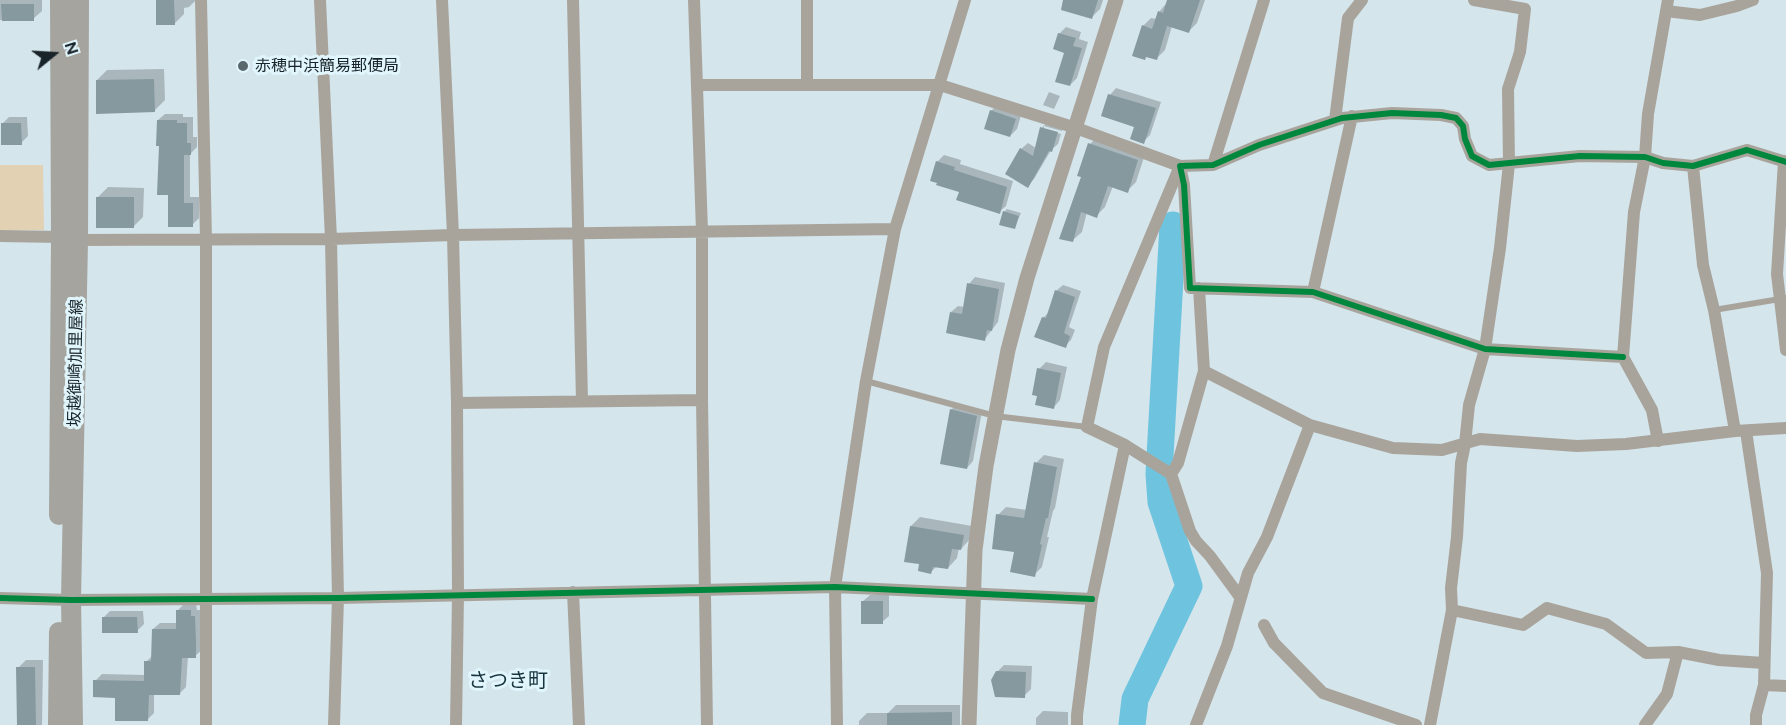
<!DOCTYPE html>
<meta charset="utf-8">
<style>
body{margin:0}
#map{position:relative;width:1786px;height:725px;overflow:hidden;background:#d4e5ec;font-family:Figtree,sans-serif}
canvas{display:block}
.north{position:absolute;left:24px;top:24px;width:60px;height:60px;-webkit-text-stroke:4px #e1f5fc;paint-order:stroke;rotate:72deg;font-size:16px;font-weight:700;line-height:24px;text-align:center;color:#182429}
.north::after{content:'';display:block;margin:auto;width:21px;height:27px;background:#182429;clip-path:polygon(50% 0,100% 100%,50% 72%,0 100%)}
</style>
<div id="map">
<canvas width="1786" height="725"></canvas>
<div class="north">N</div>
</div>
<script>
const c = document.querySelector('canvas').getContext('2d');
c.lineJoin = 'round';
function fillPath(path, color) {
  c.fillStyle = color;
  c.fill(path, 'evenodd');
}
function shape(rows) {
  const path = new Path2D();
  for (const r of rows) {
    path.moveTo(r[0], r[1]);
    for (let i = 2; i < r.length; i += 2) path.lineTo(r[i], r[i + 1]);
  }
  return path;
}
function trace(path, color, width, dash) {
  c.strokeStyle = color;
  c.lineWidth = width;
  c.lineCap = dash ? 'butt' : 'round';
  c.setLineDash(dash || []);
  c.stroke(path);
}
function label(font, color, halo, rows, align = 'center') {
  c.font = font + ' Figtree,"Noto Sans JP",sans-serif';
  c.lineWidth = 6;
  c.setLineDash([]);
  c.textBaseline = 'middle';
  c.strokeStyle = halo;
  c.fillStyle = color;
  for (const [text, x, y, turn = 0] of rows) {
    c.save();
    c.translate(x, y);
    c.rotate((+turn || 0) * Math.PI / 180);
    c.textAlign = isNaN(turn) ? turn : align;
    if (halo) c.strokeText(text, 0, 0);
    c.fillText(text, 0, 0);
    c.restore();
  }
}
fillPath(shape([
 [0,165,43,165,44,230,0,230]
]), '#e3d1b4');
fillPath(shape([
 [0,0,42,0,42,11,33,19,0,20,0,50],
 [157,0,196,0,189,7,184,8,184,14,174,24],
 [1065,0,1103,0,1100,9,1092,17],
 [1169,0,1205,0,1197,23,1189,31,1172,26,1165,50,1157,58,1143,26,1151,18,1157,19,1159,12],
 [1066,27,1081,32,1079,39,1088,42,1077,78,1070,85,1066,52,1059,34],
 [164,69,165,100,154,111,97,80,107,70],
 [1116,88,1161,102,1150,135,1143,142,1136,126,1110,95],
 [1049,92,1060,96,1054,109,1043,105],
 [998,104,1022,112,1017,129,1010,136,991,111],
 [165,114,183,114,183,117,193,117,193,137,197,137,197,147,190,154,190,197,199,197,199,218,192,225,169,194,160,145,158,120],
 [9,117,27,117,28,136,21,143,2,124],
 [1048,121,1063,125,1062,131,1044,126,1044,129,1061,134,1058,144,1051,150,1034,179,1027,186,1021,149,1028,143,1036,148,1042,128],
 [1099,135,1146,151,1136,182,1127,191,1113,186,1105,207,1096,216,1087,212,1082,232,1073,240,1090,144],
 [944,155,961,160,960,164,1013,181,1006,206,999,212,961,191,937,162],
 [108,187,144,188,143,217,133,227,97,198],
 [1007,209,1021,213,1014,228,1004,212],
 [975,277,1005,283,998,322,984,340,951,312,958,306,965,307,969,284],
 [1063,285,1081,291,1069,327,1075,330,1071,340,1065,346,1043,318,1049,312,1056,291],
 [1046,362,1067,367,1060,400,1054,407,1038,394,1039,369],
 [957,404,982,411,973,461,967,468,951,410],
 [1044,455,1064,459,1055,508,1053,511,1047,537,1049,537,1042,567,1034,575,1016,551,998,515,1006,507,1027,510,1036,463],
 [920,517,972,526,970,539,961,549,959,548,957,558,948,568,937,566,931,572,921,563,911,526],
 [870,595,889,595,889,616,882,622,863,601],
 [184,604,196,604,197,610,201,610,202,650,195,656,188,656,186,687,179,694,154,693,154,713,147,720,95,681,102,674,146,675,146,662,153,655,153,629,160,623,177,623,178,610],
 [110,611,143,611,144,624,137,631,103,618],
 [26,660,43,660,42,725,18,725,18,668],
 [1004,665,1032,666,1031,689,1024,696,997,672],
 [896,705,960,705,960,725,859,725,859,721,867,713,888,713],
 [1043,711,1068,712,1068,725,1036,725,1036,718]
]), '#0003');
trace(shape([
 [1132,725,1135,699,1189,586,1161,502,1159,474,1173,225]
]), '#6ec4df', 27);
fillPath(shape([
 [156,0,174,0,175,25,156,25],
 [1063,0,1098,0,1092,19,1061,10],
 [1167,0,1200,0,1189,33,1167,26,1157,60,1146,57,1145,60,1132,56,1142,25,1152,29,1158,11,1163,13],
 [1,4,34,4,34,21,2,21],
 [1058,33,1076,38,1073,46,1082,48,1070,86,1055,82,1064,53,1053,49],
 [154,79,155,112,96,114,96,80],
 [1108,94,1156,108,1144,144,1130,139,1134,127,1101,116],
 [990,110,1016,119,1010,137,984,129],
 [157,120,177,120,177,123,187,123,187,143,191,143,191,155,184,155,184,203,193,203,193,227,168,227,168,195,157,195,159,146,156,146],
 [1,123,21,123,22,145,1,145],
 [1040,127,1058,132,1052,152,1049,151,1028,188,1005,174,1020,148,1033,156],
 [1088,143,1138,160,1128,193,1108,186,1097,218,1081,212,1073,242,1059,239,1081,177,1077,176],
 [936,161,955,167,954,170,1007,187,1000,214,956,200,959,192,936,185,937,183,930,181],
 [96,197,134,197,134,228,96,228],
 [1003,211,1019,216,1015,229,999,225],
 [967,283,999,289,992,331,987,330,985,341,946,333,950,312,962,314],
 [1055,290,1075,297,1064,333,1070,336,1066,348,1034,337,1042,317,1046,318],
 [1037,368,1061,373,1054,409,1035,405,1037,396,1032,395],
 [950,409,977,416,967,469,940,464],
 [1034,462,1057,467,1048,518,1046,518,1040,544,1042,545,1035,577,1010,572,1014,552,992,549,996,514,1024,518],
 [910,526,964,535,961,550,952,549,948,569,933,567,931,574,918,571,919,564,904,562],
 [861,601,883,601,883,624,861,624],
 [176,610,191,610,191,616,195,616,196,641,196,658,182,658,180,695,149,695,148,721,115,721,115,698,93,697,93,680,144,681,144,661,151,661,152,629,176,629],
 [102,617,137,617,138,633,102,633],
 [16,667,35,667,36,725,17,725],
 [996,671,1026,672,1025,698,995,697,991,680],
 [952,712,952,725,887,725,887,713]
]), '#85999f');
trace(shape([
 [1714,310,1786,298],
 [866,381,995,416,1087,427]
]), '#a9a49b', 6);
trace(shape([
 [201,0,206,240,206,725],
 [320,0,331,239,338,598,334,725],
 [442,0,453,235,457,403,458,595,456,725],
 [573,0,582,401],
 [694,0,702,231,702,400,707,725],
 [807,0,807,84],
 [1666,11,1700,15,1737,6,1753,0],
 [698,85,940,85,1076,128,1180,166,1104,347,1087,427,1125,445,1171,474,1190,531,1196,541,1210,556,1240,597],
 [1335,120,1348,18,1362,0],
 [1784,161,1777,274,1786,350],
 [1213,165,1264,0],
 [1693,166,1703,265,1714,310,1735,431],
 [0,236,61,237],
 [78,240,331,239,453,235,895,229],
 [1313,292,1352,116],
 [1623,357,1485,349,1313,292,1190,288,1184,185,1180,166,1213,165,1259,145,1342,118,1392,113,1441,115,1456,118,1463,126,1465,139,1472,156,1489,165,1580,156,1645,157,1663,163,1693,166,1747,150,1786,162],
 [1204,371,1310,425,1393,448,1442,450,1480,439,1577,446,1626,444,1735,431,1786,428],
 [457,403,702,400],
 [1746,431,1767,573,1764,685,1756,715,1756,725],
 [1658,441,1652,410,1623,357,1634,212,1645,157,1648,114,1668,0],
 [1171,474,1178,463,1204,371,1199,288],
 [573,592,579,725],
 [0,598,71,600,338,598,835,587,1092,599],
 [1452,610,1523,625,1547,608,1606,624,1646,653,1678,652,1719,660,1764,663],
 [1264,625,1274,643,1323,693,1416,725],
 [1764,685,1786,686],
 [837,725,835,587,866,381,895,229,965,0],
 [1077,725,1077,715,1092,599,1125,445],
 [1196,725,1227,646,1248,573,1267,537,1310,425],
 [1430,725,1452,610,1451,588,1457,537,1461,463,1465,444,1469,405,1485,349,1500,248,1509,164,1508,89,1520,52,1525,9,1474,0],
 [1645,725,1667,694,1678,652]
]), '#a9a49b', 12);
trace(shape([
 [969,725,975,550,986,466,1008,350,1027,278,1116,0]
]), '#a9a49b', 15);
trace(shape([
 [59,515,61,237,60,0],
 [58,725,59,632],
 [73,725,71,600,78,240,79,0]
]), '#a5a49e', 20);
trace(shape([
 [1623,357,1485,349,1313,292,1190,288,1184,185,1180,166,1213,165,1259,145,1342,118,1392,113,1441,115,1456,118,1463,126,1465,139,1472,156,1489,165,1580,156,1645,157,1663,163,1693,166,1747,150,1786,162],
 [0,598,71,600,338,598,835,587,1092,599]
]), '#00873e', 6);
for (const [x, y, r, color] of [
 [243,66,6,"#5a686d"]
]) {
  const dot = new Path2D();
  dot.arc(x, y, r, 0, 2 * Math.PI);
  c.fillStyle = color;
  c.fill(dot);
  trace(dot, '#e1f5fc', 2);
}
label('16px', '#182429', '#e1f5fc', [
 ["赤穂中浜簡易郵便局",255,66]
], 'left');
label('16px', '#182429', '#e1f5fc', [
 ["坂越御崎加里屋線",76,363,-89]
]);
label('20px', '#17333d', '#e1f5fc', [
 ["さつき町",508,681]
]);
</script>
